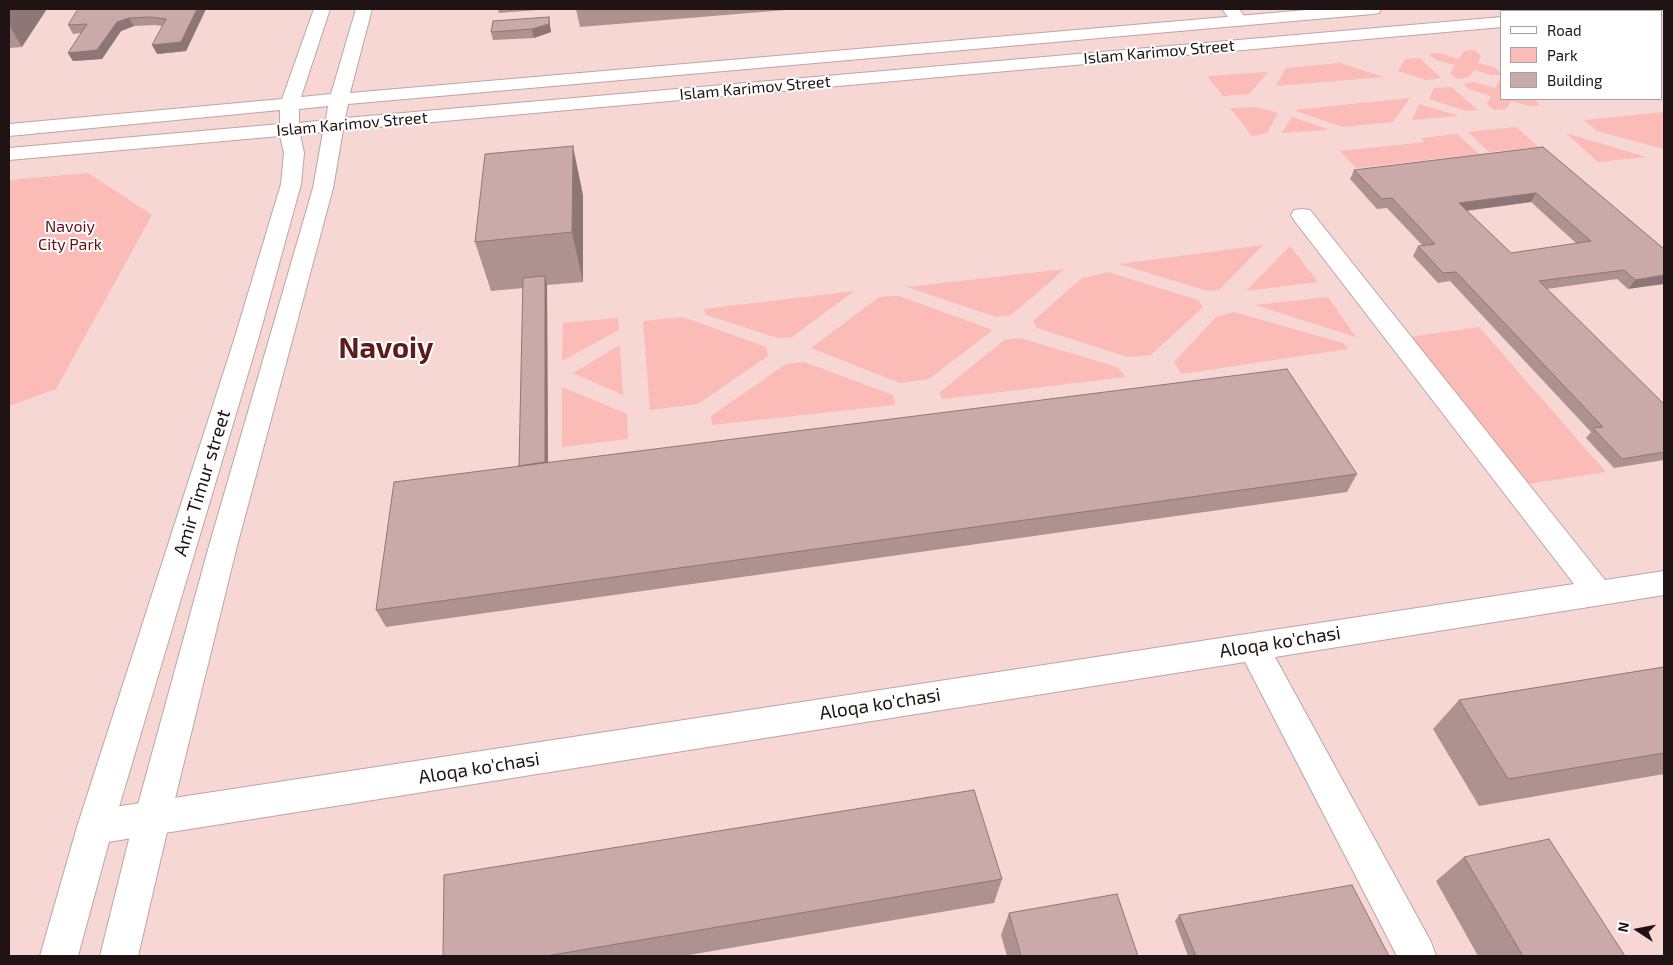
<!DOCTYPE html>
<style>
body{margin:0}
#map{position:relative;width:1673px;height:965px;overflow:hidden;background:#f7d7d4;font-family:"Exo 2",sans-serif}
canvas{display:block}
.frame{position:absolute;inset:0;border:10px solid #1f1413;pointer-events:none}
.legend{position:absolute;left:1500px;top:10px;width:162px;height:90px;box-sizing:border-box;background:#fff;border:1px solid #a5a1a1;margin:0;padding:6px 9px;list-style:none;font-size:15px;color:#1f1413}
.legend li{display:flex;align-items:center;gap:10px;height:25px}
.legend b{width:25px;border:1px solid #a5a1a1}
.north{position:absolute;left:1613px;top:905px;width:50px;height:50px;-webkit-text-stroke:4px #fff;paint-order:stroke;rotate:281deg;font-size:14px;font-weight:700;line-height:20px;text-align:center;color:#1f1413}
.north::after{content:'';display:block;margin:auto;width:18px;height:22px;background:#1f1413;clip-path:polygon(50% 0,100% 100%,50% 72%,0 100%)}
</style>
<div id="map">
<canvas width="1673" height="965"></canvas>
<div class="frame"></div>
<ul class="legend">
<li><b style="height:6px;background:#fff"></b>Road</li>
<li><b style="height:14px;background:#fbbbb7"></b>Park</li>
<li><b style="height:14px;background:#c9aaa8"></b>Building</li>
</ul>
<div class="north">N</div>
</div>
<script>
const c = document.querySelector('canvas').getContext('2d');
c.lineJoin = 'round';
function fillPath(path, color) {
  c.fillStyle = color;
  c.fill(path, 'evenodd');
}
function shape(rows) {
  const path = new Path2D();
  for (const r of rows) {
    path.moveTo(r[0], r[1]);
    for (let i = 2; i < r.length; i += 2) path.lineTo(r[i], r[i + 1]);
  }
  return path;
}
function trace(path, color, width, dash) {
  c.strokeStyle = color;
  c.lineWidth = width;
  c.lineCap = dash ? 'butt' : 'round';
  c.setLineDash(dash || []);
  c.stroke(path);
}
function label(font, color, halo, rows, align = 'center') {
  c.font = font + ' "Exo 2",sans-serif';
  c.lineWidth = 4;
  c.setLineDash([]);
  c.textBaseline = 'middle';
  c.strokeStyle = halo;
  c.fillStyle = color;
  for (const [text, x, y, turn = 0] of rows) {
    c.save();
    c.translate(x, y);
    c.rotate((+turn || 0) * Math.PI / 180);
    c.textAlign = isNaN(turn) ? turn : align;
    if (halo) c.strokeText(text, 0, 0);
    c.fillText(text, 0, 0);
    c.restore();
  }
}
fillPath(shape([
 [1474,50,1481,56,1478,63,1496,68,1502,75,1491,75,1474,70,1469,77,1457,79,1450,73,1455,65,1436,60,1429,54,1439,53,1459,59,1464,51],
 [1420,58,1441,78,1426,80,1398,71,1405,59],
 [1340,63,1384,77,1276,86,1286,68],
 [1268,72,1249,94,1223,96,1207,76],
 [1500,80,1502,80,1502,99,1534,99,1540,105,1529,106,1511,101,1506,109,1494,110,1487,104,1491,96,1471,90,1463,84,1474,82,1495,88],
 [1451,87,1478,110,1466,111,1429,99,1434,88],
 [1410,98,1393,122,1342,127,1293,110],
 [1419,104,1459,116,1412,120],
 [1256,107,1278,113,1267,133,1252,136,1230,108],
 [1664,112,1664,149,1597,131,1584,120],
 [1292,117,1330,130,1281,133],
 [1516,127,1539,147,1489,152,1468,132],
 [1566,133,1646,157,1598,162],
 [1457,134,1479,154,1356,168,1340,151,1425,142,1421,138],
 [88,173,152,215,56,389,9,406,9,180],
 [1263,245,1219,290,1208,291,1119,264],
 [1290,246,1318,282,1246,291],
 [1065,269,1011,315,996,317,907,287],
 [1108,272,1198,300,1203,307,1151,355,1128,357,1037,328,1033,321,1082,278],
 [854,291,792,337,778,338,706,315,704,309],
 [899,296,993,330,929,379,900,383,811,348,879,297],
 [1328,297,1356,337,1255,305],
 [1234,312,1343,343,1348,349,1181,374,1174,362,1216,317],
 [683,317,766,347,768,356,698,404,650,410,643,321],
 [618,318,619,330,562,361,563,323],
 [1479,327,1606,472,1528,484,1409,337],
 [1020,338,1117,367,1126,377,943,399,939,393,1004,340],
 [620,345,623,395,573,373],
 [804,362,893,395,895,405,712,425,711,416,786,364],
 [562,387,627,414,628,439,562,447]
]), '#fbbbb7');
const minor = shape([
 [1222,9,1239,9,1248,21,1246,25,1234,25,1222,9],
 [1302,209,1310,210,1605,580,1664,571,1664,595,1275,657,1431,942,1436,956,1397,956,1245,662,95,844,82,839,77,827,82,815,95,810,1574,584,1294,220,1291,215,1294,210,1302,209]
]);
const major = shape([
 [314,9,330,9,301,97,331,94,356,9,372,9,350,93,1318,9,1381,9,1379,13,1373,14,348,104,345,118,1502,17,1502,27,343,130,333,188,237,546,170,819,138,956,100,956,134,819,209,546,313,188,323,132,300,134,304,153,301,184,258,340,113,827,78,956,40,956,77,827,234,340,281,184,284,153,280,136,9,160,9,148,280,124,280,110,9,136,9,124,282,99,314,9],
 [328,106,326,120,299,123,299,109,328,106],
 [1611,9,1654,9,1653,11,1610,11,1611,9]
]);
trace(minor, '#c2a3a1', 2);
trace(major, '#c2a3a1', 2);
fillPath(minor, '#fff');
fillPath(major, '#fff');
fillPath(shape([
 [9,9,22,47,9,48],
 [206,9,186,51,157,54,162,26,155,25,134,26,121,31,102,59,73,61,68,53,81,33,73,34,68,25],
 [498,9,537,9,537,10,499,13],
 [576,9,798,9,580,27],
 [549,17,550,26,551,32,534,38,493,40,491,32],
 [1543,147,1664,249,1628,289,1617,279,1547,289,1664,404,1664,460,1614,468,1586,438,1591,432,1450,281,1438,283,1413,256,1418,246,1423,246,1387,208,1377,209,1350,179,1354,170],
 [1531,202,1577,244,1511,253,1467,211],
 [583,195,583,282,547,285,548,462,1357,474,1347,492,386,627,376,610,519,466,523,288,491,291,475,242],
 [1664,667,1664,774,1479,806,1433,729,1459,700],
 [1464,857,1625,956,1478,956,1436,881],
 [1002,879,994,903,683,956,443,956],
 [1009,913,1138,956,1007,956,1001,935],
 [1179,915,1389,956,1188,956,1175,921]
]), '#ad9290');
fillPath(shape([
 [9,9,47,9,22,47,9,25],
 [197,9,206,9,186,51,157,54,152,45],
 [549,17,550,26,551,32,534,38,532,29],
 [129,18,134,26,121,31,102,59,73,61,68,53,117,22],
 [573,146,583,195,583,282,572,232],
 [1536,193,1531,202,1454,212,1459,203],
 [1664,275,1664,284,1628,289,1635,280],
 [545,276,547,285,548,480,522,484]
]), '#8d7776');
const building = shape([
 [78,9,197,9,181,42,152,45,166,19,150,17,129,18,117,22,97,50,68,53,87,24,68,25,78,9],
 [549,17,549,24,532,29,491,32,493,21,549,17],
 [573,146,572,232,475,242,485,154,573,146],
 [1543,147,1664,249,1664,275,1635,280,1624,270,1539,281,1664,404,1664,452,1622,459,1593,428,1603,427,1456,272,1443,273,1418,246,1435,244,1392,198,1382,199,1354,170,1543,147],
 [1536,193,1591,241,1511,253,1459,203,1536,193],
 [545,276,545,462,519,466,523,278,545,276],
 [1287,369,1357,474,376,610,394,482,1287,369],
 [1664,667,1664,753,1508,779,1459,700,1664,667],
 [974,790,1002,879,546,956,443,956,444,875,974,790],
 [1549,839,1625,956,1523,956,1464,857,1549,839],
 [1352,885,1389,956,1196,956,1179,915,1352,885],
 [1117,894,1138,956,1021,956,1009,913,1117,894]
]);
fillPath(building, '#c9aaa8');
trace(building, '#8d7776', 1);
label('16px', '#1f1413', '#fff', [
 ["Islam Karimov Street",1159,52,-5],
 ["Islam Karimov Street",755,88,-5],
 ["Islam Karimov Street",352,124,-5]
]);
label('16px', '#651018', '#fff', [
 ["Navoiy",70,227],
 ["City Park",70,245]
]);
label('19px', '#1f1413', '#fff', [
 ["Amir Timur street",202,483,-73],
 ["Aloqa ko'chasi",1280,642,-9],
 ["Aloqa ko'chasi",880,704,-9],
 ["Aloqa ko'chasi",479,768,-9]
]);
label('bold 29px', '#5f1a1d', '#fff', [
 ["Navoiy",386,348]
]);
</script>
